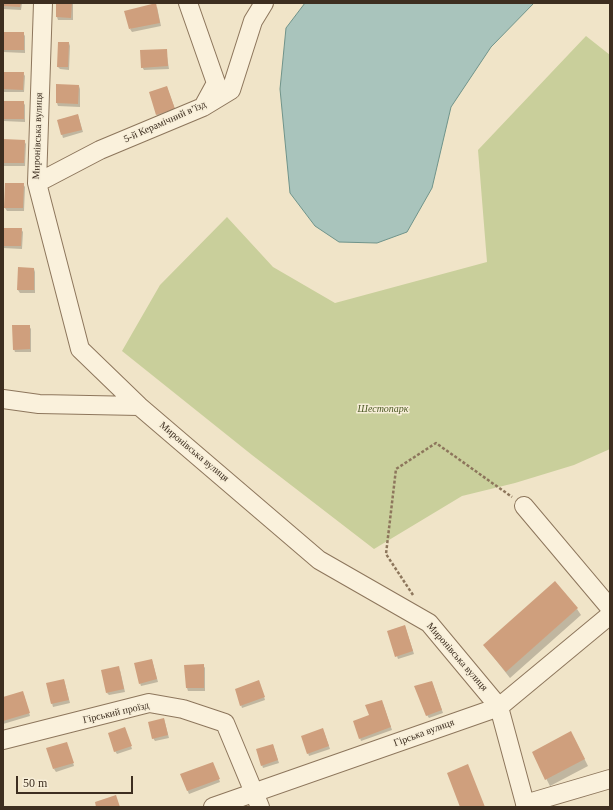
<!DOCTYPE html>
<meta charset="utf-8">
<style>
body{margin:0}
#map{position:relative;width:613px;height:810px;overflow:hidden;background:#f0e4c8;font-family:Georgia,serif}
canvas{display:block}
.frame{position:absolute;inset:0;border:4px solid #3d2e20;pointer-events:none}
.scale{position:absolute;left:16px;top:776px;width:117px;height:18px;box-sizing:border-box;border:2px solid #3d2e20;border-top:0;padding-left:5px;font-size:12px;line-height:14px;white-space:nowrap;color:#3d2e20;-webkit-text-stroke:3px #f7eed8;paint-order:stroke}
</style>
<div id="map">
<canvas width="613" height="810"></canvas>
<div class="frame"></div>
<div class="scale">50 m</div>
</div>
<script>
const c = document.querySelector('canvas').getContext('2d');
c.lineJoin = 'round';
function fillPath(path, color) {
  c.fillStyle = color;
  c.fill(path, 'evenodd');
}
function shape(rows) {
  const path = new Path2D();
  for (const r of rows) {
    path.moveTo(r[0], r[1]);
    for (let i = 2; i < r.length; i += 2) path.lineTo(r[i], r[i + 1]);
  }
  return path;
}
function trace(path, color, width, dash) {
  c.strokeStyle = color;
  c.lineWidth = width;
  c.lineCap = dash ? 'butt' : 'round';
  c.setLineDash(dash || []);
  c.stroke(path);
}
function label(font, color, halo, rows, align = 'center') {
  c.font = font + ' Georgia,serif';
  c.lineWidth = 3;
  c.setLineDash([]);
  c.textBaseline = 'middle';
  c.strokeStyle = halo;
  c.fillStyle = color;
  for (const [text, x, y, turn = 0] of rows) {
    c.save();
    c.translate(x, y);
    c.rotate((+turn || 0) * Math.PI / 180);
    c.textAlign = isNaN(turn) ? turn : align;
    if (halo) c.strokeText(text, 0, 0);
    c.fillText(text, 0, 0);
    c.restore();
  }
}
fillPath(shape([
 [586,36,610,55,610,449,574,465,515,483,462,496,374,549,252,455,122,351,160,285,227,217,273,267,335,303,487,262,478,150]
]), '#c9cf9b');
const water = shape([
 [305,3,534,3,491,47,451,107,432,188,407,232,377,243,339,242,315,226,290,193,280,89,286,28,305,3]
]);
fillPath(water, '#a9c4bc');
trace(water, '#6f938a', 1);
fillPath(shape([
 [3,3,22,3,21,10,3,9],
 [57,3,73,3,73,20,58,20,57,17],
 [157,7,161,26,132,32,130,29],
 [3,33,23,33,25,36,25,53,3,52],
 [69,43,70,46,69,70,60,69,58,67],
 [166,50,169,69,144,70,142,67],
 [3,73,23,73,25,76,24,92,3,92],
 [79,86,80,89,80,107,58,106,57,103],
 [167,87,176,112,159,117,157,115],
 [3,102,23,102,25,105,25,122,3,121],
 [78,115,83,132,63,138,58,120],
 [3,140,24,141,26,144,25,166,4,166],
 [23,184,25,187,24,211,7,211,5,208],
 [3,229,21,229,23,232,22,249,3,248],
 [34,269,35,272,35,293,20,293,18,290],
 [29,326,31,329,31,352,15,352,14,349],
 [577,609,581,615,510,678,484,645],
 [405,626,414,654,398,659,389,632],
 [152,660,158,682,141,686,140,683],
 [203,665,205,668,205,691,188,691,187,688],
 [120,670,125,692,109,695,107,693],
 [64,680,70,703,53,707,47,684],
 [432,682,443,713,429,718,427,715],
 [260,684,265,700,242,708,241,705],
 [24,695,30,716,3,724,3,698],
 [383,704,392,730,361,741,360,738,370,715],
 [164,719,169,738,155,741,153,738],
 [125,728,132,749,117,754,115,751],
 [324,732,330,749,309,756,308,753],
 [574,738,588,766,550,786,533,753],
 [273,745,279,763,263,768,262,765],
 [68,746,74,766,56,772,54,769],
 [214,766,220,782,189,794,181,775]
]), '#0003');
fillPath(shape([
 [3,3,21,3,20,7,3,6],
 [56,3,72,3,71,18,56,17],
 [156,3,160,23,129,29,124,11],
 [3,32,24,32,24,50,3,50],
 [58,42,69,42,68,67,57,67],
 [167,49,168,66,141,68,140,50],
 [3,72,24,72,23,90,3,89],
 [56,84,79,85,78,104,56,103],
 [167,86,175,109,156,115,149,92],
 [3,101,24,101,24,119,3,119],
 [78,114,82,130,61,135,57,120],
 [3,139,25,140,24,163,3,163],
 [5,183,24,183,23,208,4,208],
 [3,228,22,228,21,246,3,246],
 [18,267,34,268,34,290,17,290],
 [12,325,30,325,30,349,13,350],
 [555,581,578,608,506,672,483,645],
 [405,625,413,651,395,657,387,631],
 [152,659,157,679,139,684,134,663],
 [204,664,204,688,186,688,184,665],
 [119,666,124,689,106,693,101,670],
 [64,679,69,700,51,704,46,683],
 [259,680,265,697,240,706,235,689],
 [432,681,442,710,426,716,414,686],
 [23,691,30,713,3,721,3,697],
 [382,700,391,727,359,739,353,721,369,715,365,705],
 [164,718,168,735,152,739,148,722],
 [125,727,132,746,114,752,108,733],
 [323,728,329,746,307,754,301,736],
 [571,731,585,759,545,780,532,752],
 [67,742,74,763,53,769,46,748],
 [273,744,278,760,261,766,256,749],
 [213,762,220,779,187,791,180,774],
 [468,764,485,807,460,807,447,773],
 [116,795,120,807,96,807,95,802]
]), '#cf9f7d');
const minor = shape([
 [43,3,37,183,80,349,139,406,319,560,429,623,499,707,526,807],
 [188,3,216,83,204,105],
 [37,183,100,150,203,107,231,90,253,21,264,3],
 [3,399,39,404,139,406],
 [524,506,610,608],
 [3,740,149,703,183,709,225,723,260,807],
 [525,804,610,779],
 [213,807,499,707,610,615]
]);
trace(minor, '#8d765c', 20);
trace(shape([
 [413,595,386,554,396,469,436,443,512,497]
]), '#8d765c', 2.5, [3, 2]);
trace(minor, '#faf1dc', 18);
label('10px', '#3d2e20', '#f7eed8', [
 ["5-й Керамічний в’їзд",165,122,-24],
 ["Миронівська вулиця",38,136,-88],
 ["Миронівська вулиця",194,452,40],
 ["Миронівська вулиця",457,657,49],
 ["Гірський проїзд",116,713,-13],
 ["Гірська вулиця",424,733,-20]
]);
label('italic 10px', '#4d5a26', '#f7eed8', [
 ["Шестопарк",383,409]
]);
</script>
